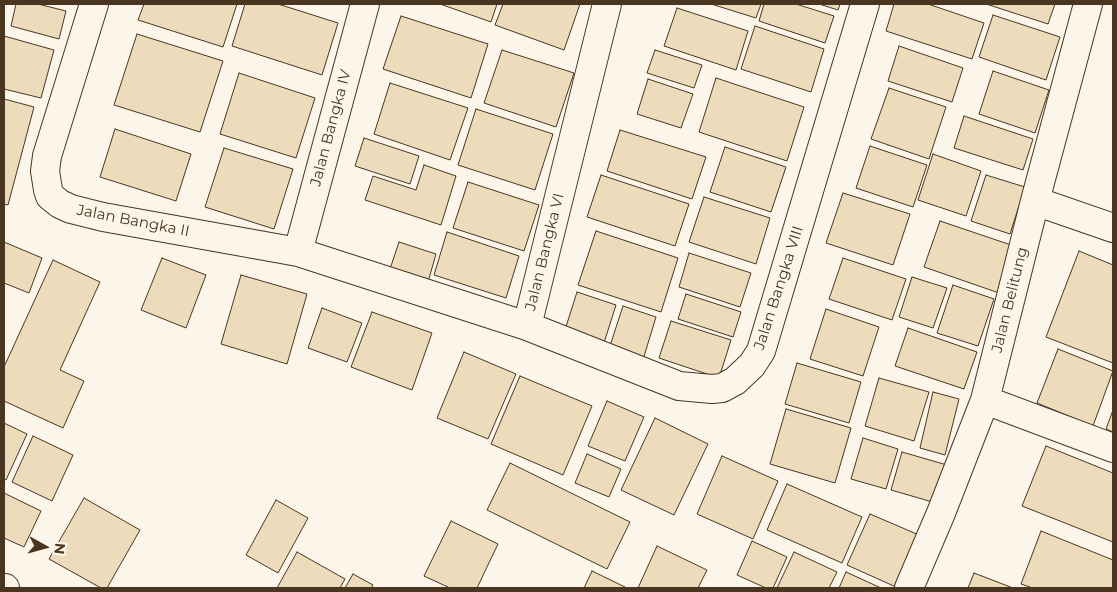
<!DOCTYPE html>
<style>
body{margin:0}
#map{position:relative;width:1117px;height:592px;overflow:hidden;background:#fbf6e9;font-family:Montserrat,sans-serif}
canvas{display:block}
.frame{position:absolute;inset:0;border:5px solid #4a3520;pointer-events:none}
.north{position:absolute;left:20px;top:522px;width:50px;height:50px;-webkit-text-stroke:4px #fbf6e9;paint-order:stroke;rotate:97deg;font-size:14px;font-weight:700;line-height:20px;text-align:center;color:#4a3520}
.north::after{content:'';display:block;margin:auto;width:18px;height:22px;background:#4a3520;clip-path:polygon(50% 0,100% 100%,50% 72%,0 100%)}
</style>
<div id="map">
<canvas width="1117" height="592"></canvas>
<div class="frame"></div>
<div class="north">N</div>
</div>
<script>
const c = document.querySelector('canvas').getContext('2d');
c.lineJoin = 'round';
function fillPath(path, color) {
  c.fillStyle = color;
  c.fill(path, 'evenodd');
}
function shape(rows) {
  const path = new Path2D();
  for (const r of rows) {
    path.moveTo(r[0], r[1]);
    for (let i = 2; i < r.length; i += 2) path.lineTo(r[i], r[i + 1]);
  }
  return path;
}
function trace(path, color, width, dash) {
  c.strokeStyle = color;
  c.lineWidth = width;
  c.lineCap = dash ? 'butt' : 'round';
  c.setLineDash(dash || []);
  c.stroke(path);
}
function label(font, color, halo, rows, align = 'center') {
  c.font = font + ' Montserrat,sans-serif';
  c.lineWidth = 4;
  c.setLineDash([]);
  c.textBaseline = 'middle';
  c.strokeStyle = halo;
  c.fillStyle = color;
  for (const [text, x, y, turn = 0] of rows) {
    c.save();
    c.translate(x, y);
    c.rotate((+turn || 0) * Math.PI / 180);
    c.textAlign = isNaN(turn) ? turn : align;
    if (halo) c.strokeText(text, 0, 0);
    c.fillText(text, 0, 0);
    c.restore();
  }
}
const building = shape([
 [16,4,38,4,66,11,59,39,11,26,16,4],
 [144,4,237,4,223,47,138,20,144,4],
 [245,4,278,4,338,23,322,75,232,46,245,4],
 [440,4,497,4,491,22,440,4],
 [503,4,580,4,564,50,495,25,503,4],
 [711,4,761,4,756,18,711,4],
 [764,4,796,4,834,16,825,43,759,21,764,4],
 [819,4,840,4,838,10,819,4],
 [894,4,928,4,984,23,972,59,886,31,894,4],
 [986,4,1055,4,1048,24,986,4],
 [677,8,748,31,736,70,664,46,677,8],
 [993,15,1060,37,1046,80,979,57,993,15],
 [401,16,488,44,471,98,383,69,401,16],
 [755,26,824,49,811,92,741,69,755,26],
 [137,34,223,61,200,132,114,105,137,34],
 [4,36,54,50,41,98,4,89,4,36],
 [899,46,963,68,952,102,888,81,899,46],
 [502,50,574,73,556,127,484,103,502,50],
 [655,50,702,65,694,88,647,73,655,50],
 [993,71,1049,90,1035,133,979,114,993,71],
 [239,73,315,98,296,158,220,134,239,73],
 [716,78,804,107,787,161,699,132,716,78],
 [648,79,693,94,681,128,637,114,648,79],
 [390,83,468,108,450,160,374,134,390,83],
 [889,88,946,107,929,159,871,139,889,88],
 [4,99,34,107,8,205,4,204,4,99],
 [476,109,553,134,535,190,458,165,476,109],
 [964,116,1033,139,1023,170,954,148,964,116],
 [115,129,191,154,176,201,100,177,115,129],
 [620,130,706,157,692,199,607,171,620,130],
 [364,138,419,156,410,184,355,166,364,138],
 [870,146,927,165,913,207,856,188,870,146],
 [725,147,786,167,771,212,710,192,725,147],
 [224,148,293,169,274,229,205,207,224,148],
 [933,154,981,171,966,216,918,200,933,154],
 [424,165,456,176,441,225,365,200,373,176,416,190,424,165],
 [601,175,689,204,675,246,587,217,601,175],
 [986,175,1025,187,1010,234,971,221,986,175],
 [468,182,539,205,524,251,453,228,468,182],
 [843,193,910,214,893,265,826,243,843,193],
 [704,197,770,218,756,264,689,242,704,197],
 [940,221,1017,247,1002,294,924,267,940,221],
 [596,231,678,258,661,312,578,285,596,231],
 [447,232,519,256,506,298,434,275,447,232],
 [4,242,42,258,29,293,4,283,4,242],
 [399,242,436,254,428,282,390,269,399,242],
 [1079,251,1113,265,1113,363,1046,337,1079,251],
 [689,253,751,273,740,307,679,287,689,253],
 [162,258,206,275,186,328,141,310,162,258],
 [843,258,906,279,892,320,829,299,843,258],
 [53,260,100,282,60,370,84,381,63,428,4,401,4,367,53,260],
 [241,275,307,294,287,364,221,344,241,275],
 [912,277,947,288,933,328,899,317,912,277],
 [953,285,994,299,978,346,937,333,953,285],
 [577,292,616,305,603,346,564,333,577,292],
 [686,294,741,312,733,337,678,319,686,294],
 [623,306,656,317,642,363,608,352,623,306],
 [322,308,362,323,347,362,308,348,322,308],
 [826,309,879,327,863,376,810,359,826,309],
 [372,312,432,333,412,390,351,367,372,312],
 [671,321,731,340,719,378,659,358,671,321],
 [908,328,977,352,964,389,895,366,908,328],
 [1058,349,1113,371,1093,426,1037,403,1058,349],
 [464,352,516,374,488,439,437,418,464,352],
 [797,363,861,382,849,423,785,404,797,363],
 [520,376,592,406,563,475,491,444,520,376],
 [879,378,929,392,914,441,865,426,879,378],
 [933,392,959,399,945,455,920,448,933,392],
 [607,401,644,417,625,461,588,446,607,401],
 [786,409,851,428,835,483,770,464,786,409],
 [1113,410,1113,432,1106,429,1113,410],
 [655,418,708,444,674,515,621,490,655,418],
 [4,423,27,434,6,480,4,479,4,423],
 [33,436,73,455,52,501,12,482,33,436],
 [863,438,898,449,886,489,851,479,863,438],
 [1046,446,1113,473,1113,542,1022,506,1046,446],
 [902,452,947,465,936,503,891,490,902,452],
 [587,454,621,469,609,497,575,483,587,454],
 [722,456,778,481,753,539,697,514,722,456],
 [510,463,630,522,607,569,487,510,510,463],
 [787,484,862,517,842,563,767,530,787,484],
 [4,493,41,511,24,547,4,538,4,493],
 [84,498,140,530,107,588,101,588,49,559,84,498],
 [276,500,308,518,278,573,246,555,276,500],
 [870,514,919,535,896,587,847,565,870,514],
 [451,521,498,544,477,588,450,588,424,576,451,521],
 [1041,531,1113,560,1113,588,1033,588,1021,584,1041,531],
 [752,541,787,557,773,588,766,588,737,575,752,541],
 [657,546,707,570,698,588,638,588,657,546],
 [297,552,345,579,340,588,277,588,297,552],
 [794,552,837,572,829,588,777,588,794,552],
 [592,571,625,587,624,588,584,588,592,571],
 [846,572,881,588,839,588,846,572],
 [974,573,1013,588,968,588,974,573],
 [353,574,373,585,371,588,345,588,353,574]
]);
fillPath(building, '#ecdcbc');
trace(building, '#4a3520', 1);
const minor = shape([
 [94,4,47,156,45,171,48,190,50,196,60,204,71,209,103,217,298,252,527,326,679,386,712,389,722,388,735,381,752,365,761,351,865,4],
 [1035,201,1113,228],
 [298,252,365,4],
 [527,326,607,4],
 [985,400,1113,448],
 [909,588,941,513,985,400,1035,201,1088,4]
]);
const secondary = shape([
 [4,588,5,588]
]);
trace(minor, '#4a3520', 30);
trace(secondary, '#4a3520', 30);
trace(minor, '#fbf6e9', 28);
trace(secondary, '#fbf6e9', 28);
label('15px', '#4a3520', '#fbf6e9', [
 ["Jalan Bangka IV",331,128,-75],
 ["Jalan Bangka II",133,221,11],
 ["Jalan Bangka VI",545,252,-76],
 ["Jalan Bangka VIII",779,288,-72],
 ["Jalan Belitung",1010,300,-76]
]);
</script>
